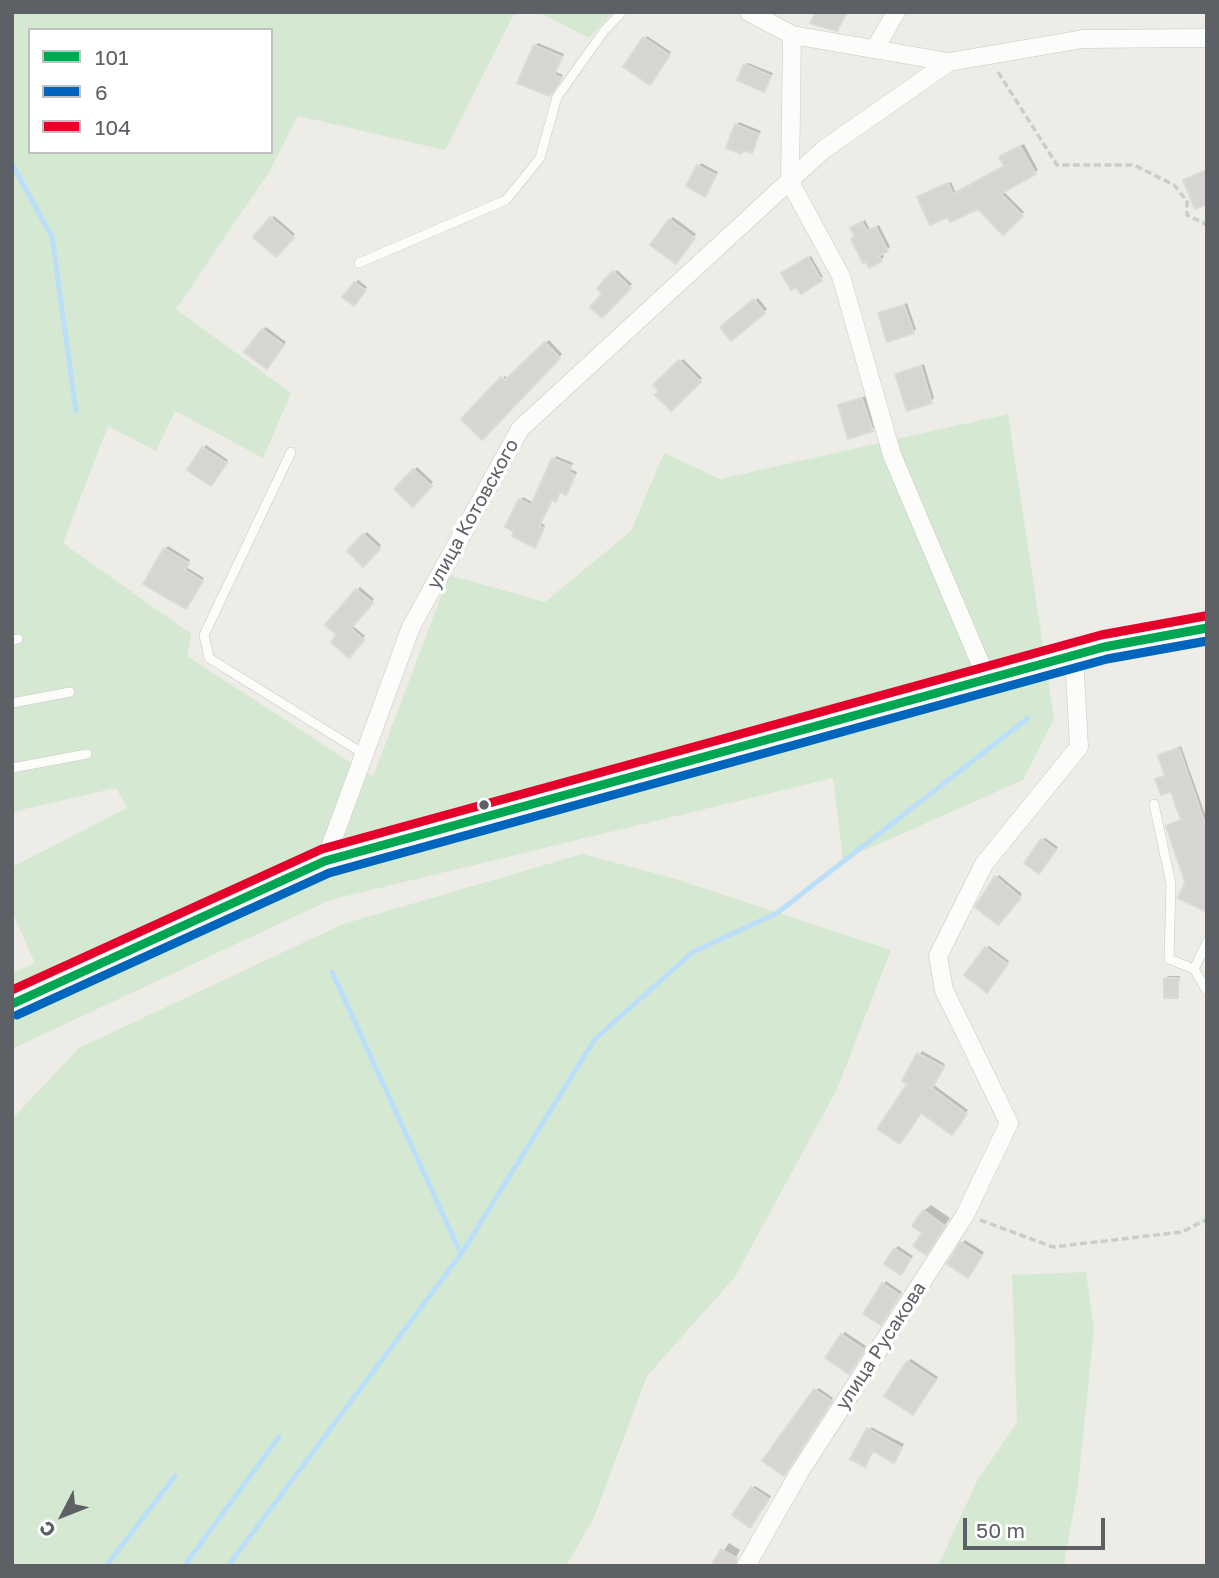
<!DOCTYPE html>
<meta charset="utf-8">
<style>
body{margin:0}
#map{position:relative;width:1219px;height:1578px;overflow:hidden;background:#edece7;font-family:"Golos Text",sans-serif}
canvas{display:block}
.frame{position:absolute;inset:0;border:14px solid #5d6166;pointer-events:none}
.legend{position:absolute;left:28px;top:28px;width:245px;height:126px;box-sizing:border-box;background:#fff;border:2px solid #bec0c2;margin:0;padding:9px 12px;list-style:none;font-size:21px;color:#5d6166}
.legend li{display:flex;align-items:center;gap:14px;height:35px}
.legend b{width:35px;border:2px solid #bec0c2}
.north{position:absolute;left:28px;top:1480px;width:70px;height:70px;-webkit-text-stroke:5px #fff;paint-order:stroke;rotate:228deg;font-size:19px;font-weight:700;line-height:28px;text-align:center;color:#5d6166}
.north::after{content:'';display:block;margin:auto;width:24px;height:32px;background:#5d6166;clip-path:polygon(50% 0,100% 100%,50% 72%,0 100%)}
.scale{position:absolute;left:963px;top:1518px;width:142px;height:32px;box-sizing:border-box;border:4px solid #5d6166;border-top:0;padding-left:9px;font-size:21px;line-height:24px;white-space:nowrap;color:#5d6166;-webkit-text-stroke:5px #fff;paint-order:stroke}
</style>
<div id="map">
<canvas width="1219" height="1578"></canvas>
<div class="frame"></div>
<ul class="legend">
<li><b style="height:9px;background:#00a651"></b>101</li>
<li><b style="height:9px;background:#0065bd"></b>6</li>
<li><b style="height:9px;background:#e4002b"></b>104</li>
</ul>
<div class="north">С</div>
<div class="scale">50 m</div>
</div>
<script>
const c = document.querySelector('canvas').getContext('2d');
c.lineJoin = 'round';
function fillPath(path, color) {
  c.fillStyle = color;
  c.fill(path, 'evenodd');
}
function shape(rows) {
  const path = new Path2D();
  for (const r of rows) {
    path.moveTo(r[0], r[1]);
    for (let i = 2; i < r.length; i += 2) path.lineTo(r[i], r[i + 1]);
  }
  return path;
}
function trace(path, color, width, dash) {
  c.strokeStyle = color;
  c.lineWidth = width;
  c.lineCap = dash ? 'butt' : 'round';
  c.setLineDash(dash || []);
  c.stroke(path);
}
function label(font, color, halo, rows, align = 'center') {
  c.font = font + ' "Golos Text",sans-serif';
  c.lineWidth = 7;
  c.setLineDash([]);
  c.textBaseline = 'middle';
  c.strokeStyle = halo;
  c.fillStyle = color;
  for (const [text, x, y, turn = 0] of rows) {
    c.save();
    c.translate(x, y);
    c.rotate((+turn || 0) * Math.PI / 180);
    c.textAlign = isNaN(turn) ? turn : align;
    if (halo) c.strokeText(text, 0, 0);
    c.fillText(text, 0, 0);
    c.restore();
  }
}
fillPath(shape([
 [12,12,515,12,445,150,298,116,269,172,176,309,291,393,263,458,175,411,156,451,108,426,63,543,191,634,187,656,373,777,449,575,545,602,631,531,664,453,720,479,1008,414,1054,719,1023,780,843,860,833,778,330,900,12,1049,12,973,35,963,12,911,12,867,127,808,116,788,12,812],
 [30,30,271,30,271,152,30,152],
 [539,12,613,12,589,38],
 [582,854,669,877,891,950,837,1089,735,1277,647,1376,593,1520,566,1566,12,1566,12,1119,79,1048,343,924],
 [1086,1272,1094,1329,1078,1485,1064,1566,938,1566,977,1481,1017,1422,1012,1275]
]), '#d5e9d2');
fillPath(shape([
 [647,36,671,52,653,80,645,39],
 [538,43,564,54,556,72,563,75,552,92,535,46],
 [748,63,773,73,764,90,745,65],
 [739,122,761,131,752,151,737,125],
 [1024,144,1038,170,1003,191,1024,212,1003,233,978,207,922,195,951,182,956,193,1005,166,1004,155],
 [701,163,718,172,708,192,688,185],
 [274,216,295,234,276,255,255,237],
 [673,217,696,234,678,259,670,220],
 [865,220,870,230,879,225,890,247,882,253,884,257,881,260,856,236,852,228],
 [811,256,823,277,797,284,786,271],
 [617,270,632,284,602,316,605,294,599,288],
 [358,280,367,287,357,301,345,296],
 [758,298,767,309,732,339,722,328],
 [907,303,916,329,913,332,880,314],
 [266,327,286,342,269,364,263,330],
 [549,340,562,354,482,437,463,419,505,376,509,379],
 [683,359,702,378,671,408,656,385],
 [924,364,934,398,931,401,897,374],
 [865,396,874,427,872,430,840,406],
 [206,445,228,460,214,481,189,469],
 [556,456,573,463,570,469,577,472,569,491,566,493,561,491,553,499,541,523,545,525,537,543,520,500,523,497,534,503],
 [417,467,433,482,413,504,396,489],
 [367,532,381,545,363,565,349,551],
 [168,546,190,560,186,567,204,578,188,604,165,549],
 [360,587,374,599,352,625,365,636,349,655,339,635,327,625],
 [1181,746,1207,820,1207,904,1187,882,1168,826,1182,819,1172,790,1157,780,1167,774,1160,755],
 [1045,838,1058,847,1042,869,1042,840],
 [999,875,1022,894,998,923,996,878],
 [989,946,1009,961,989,988,986,948],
 [1168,976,1180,976,1177,996,1165,979],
 [922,1051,945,1064,934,1085,968,1110,954,1130,921,1111,910,1083,904,1080],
 [931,1205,950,1218,926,1252,924,1211],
 [965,1240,984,1252,970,1273,949,1263],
 [898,1246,913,1256,903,1270,895,1249],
 [886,1281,902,1292,883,1320,884,1284],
 [845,1332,866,1346,852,1369,842,1335],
 [911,1359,938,1377,916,1410,908,1362],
 [819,1388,833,1398,787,1471,816,1390],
 [871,1427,904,1444,896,1458,874,1450,867,1462],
 [755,1486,771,1496,753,1523,752,1489],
 [729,1543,740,1550,731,1566,713,1566]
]), '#0003');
trace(shape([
 [12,164,52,237,76,411],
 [332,972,461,1254],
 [106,1566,175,1476],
 [184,1566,279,1437],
 [228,1566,461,1254,595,1039,693,952,777,913,1028,718]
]), '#bbdff8', 5);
const building = shape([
 [816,12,847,12,837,31,810,23,816,12],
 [643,37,670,55,650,85,623,67,643,37],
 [534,45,562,57,554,75,562,78,550,96,517,83,534,45],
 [744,64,771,76,764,92,737,80,744,64],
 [735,124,759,134,752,153,743,150,741,154,726,148,735,124],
 [1020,146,1036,174,1001,194,1023,216,1003,235,978,209,950,222,947,217,930,225,917,197,948,183,953,194,1004,166,999,157,1020,146],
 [697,165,716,175,705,197,686,186,697,165],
 [1207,170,1207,204,1195,209,1183,180,1207,170],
 [270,217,294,238,276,257,253,237,270,217],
 [669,219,695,238,676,264,650,245,669,219],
 [862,222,867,231,876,227,888,251,879,256,882,261,869,268,866,262,863,263,851,239,855,237,850,228,862,222],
 [808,257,822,281,801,294,796,287,791,290,781,273,808,257],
 [613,271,631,288,602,318,590,307,602,294,597,288,613,271],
 [354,282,366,290,354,306,342,297,354,282],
 [754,299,765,313,731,341,720,327,754,299],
 [904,305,914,333,887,342,878,313,904,305],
 [262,329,284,345,267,369,244,352,262,329],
 [545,342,560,358,482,440,461,419,501,377,505,380,545,342],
 [679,360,701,382,671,411,655,395,659,391,653,385,679,360],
 [921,366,932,403,907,411,895,374,921,366],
 [862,398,873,431,848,439,838,405,862,398],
 [202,447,227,463,211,486,187,470,202,447],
 [552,458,571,466,569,472,575,475,566,495,560,492,556,502,552,500,539,526,544,528,535,548,512,536,514,532,505,527,519,499,531,505,552,458],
 [413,469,432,486,413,507,394,489,413,469],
 [363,534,380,549,363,567,347,551,363,534],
 [164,548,189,563,185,570,203,581,186,609,143,584,164,548],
 [356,589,373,603,351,628,364,640,349,658,331,642,337,635,325,625,356,589],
 [1179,748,1207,829,1207,912,1178,898,1185,882,1166,826,1181,820,1171,792,1161,795,1155,779,1165,776,1158,755,1179,748],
 [1041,839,1056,850,1039,874,1024,863,1041,839],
 [995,876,1021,898,998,925,975,907,995,876],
 [985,947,1008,964,987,993,964,975,985,947],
 [1164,978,1178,978,1178,998,1164,998,1164,978],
 [917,1053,944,1067,932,1088,967,1114,952,1135,921,1113,900,1144,877,1129,907,1084,902,1081,917,1053],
 [923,1210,945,1226,926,1255,913,1246,922,1233,912,1226,923,1210],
 [961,1242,982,1256,968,1278,947,1264,961,1242],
 [894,1248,911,1259,901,1275,884,1264,894,1248],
 [882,1283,900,1295,881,1325,863,1314,882,1283],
 [841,1334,865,1350,849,1374,825,1358,841,1334],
 [907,1361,936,1380,913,1415,884,1396,907,1361],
 [814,1389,832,1401,784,1476,762,1461,814,1389],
 [867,1428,902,1448,894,1463,873,1451,865,1467,850,1459,867,1428],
 [751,1487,769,1499,750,1528,732,1515,751,1487],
 [721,1549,737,1558,735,1566,711,1566,721,1549]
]);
fillPath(building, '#d6d5d2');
trace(building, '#dcdad6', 2);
const service = shape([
 [359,263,506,200,540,158,557,97,604,31,622,12],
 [291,452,204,635,209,658,364,754],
 [12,640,18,639],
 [12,703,70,692],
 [12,768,87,754],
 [1154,804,1171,884,1169,959,1194,969],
 [1207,942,1194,969,1207,991]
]);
const minor = shape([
 [749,12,792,35,949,62],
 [792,35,790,182,841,276,892,455,987,679],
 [875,49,896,12],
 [325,861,411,627,520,429,823,150,949,62,1083,39,1207,38],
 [746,1566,799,1473,965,1215,1009,1123,944,990,938,956,984,864,1079,747,1074,655]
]);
const secondary = shape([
 [12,1004,325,861,1104,647,1207,628]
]);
trace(service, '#c8c8c8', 10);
trace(minor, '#c8c8c8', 19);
trace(secondary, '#c8c8c8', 26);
trace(shape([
 [998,72,1057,165,1134,165,1174,185,1187,201,1187,215,1207,225],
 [980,1220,1053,1247,1182,1232,1207,1219]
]), '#c9ceca', 3.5, [7, 3.5]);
trace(service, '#fcfcfb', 9);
trace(minor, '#fcfcfb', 18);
trace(secondary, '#fcfcfb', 24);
trace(shape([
 [12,1004,325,861,1104,647,1207,628]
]), '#00a651', 9);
trace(shape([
 [17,1015,329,873,1107,659,1207,641]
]), '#0065bd', 9);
trace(shape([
 [12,990,322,849,1101,635,1205,616]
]), '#e4002b', 9);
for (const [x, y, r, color] of [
 [484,805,6,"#5d6166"]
]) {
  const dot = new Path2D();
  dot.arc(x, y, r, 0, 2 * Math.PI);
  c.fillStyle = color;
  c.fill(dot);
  trace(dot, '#fff', 2.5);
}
label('19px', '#5d6166', '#fff', [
 ["улица Котовского",473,514,-61],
 ["улица Русакова",881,1346,-57]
]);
</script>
